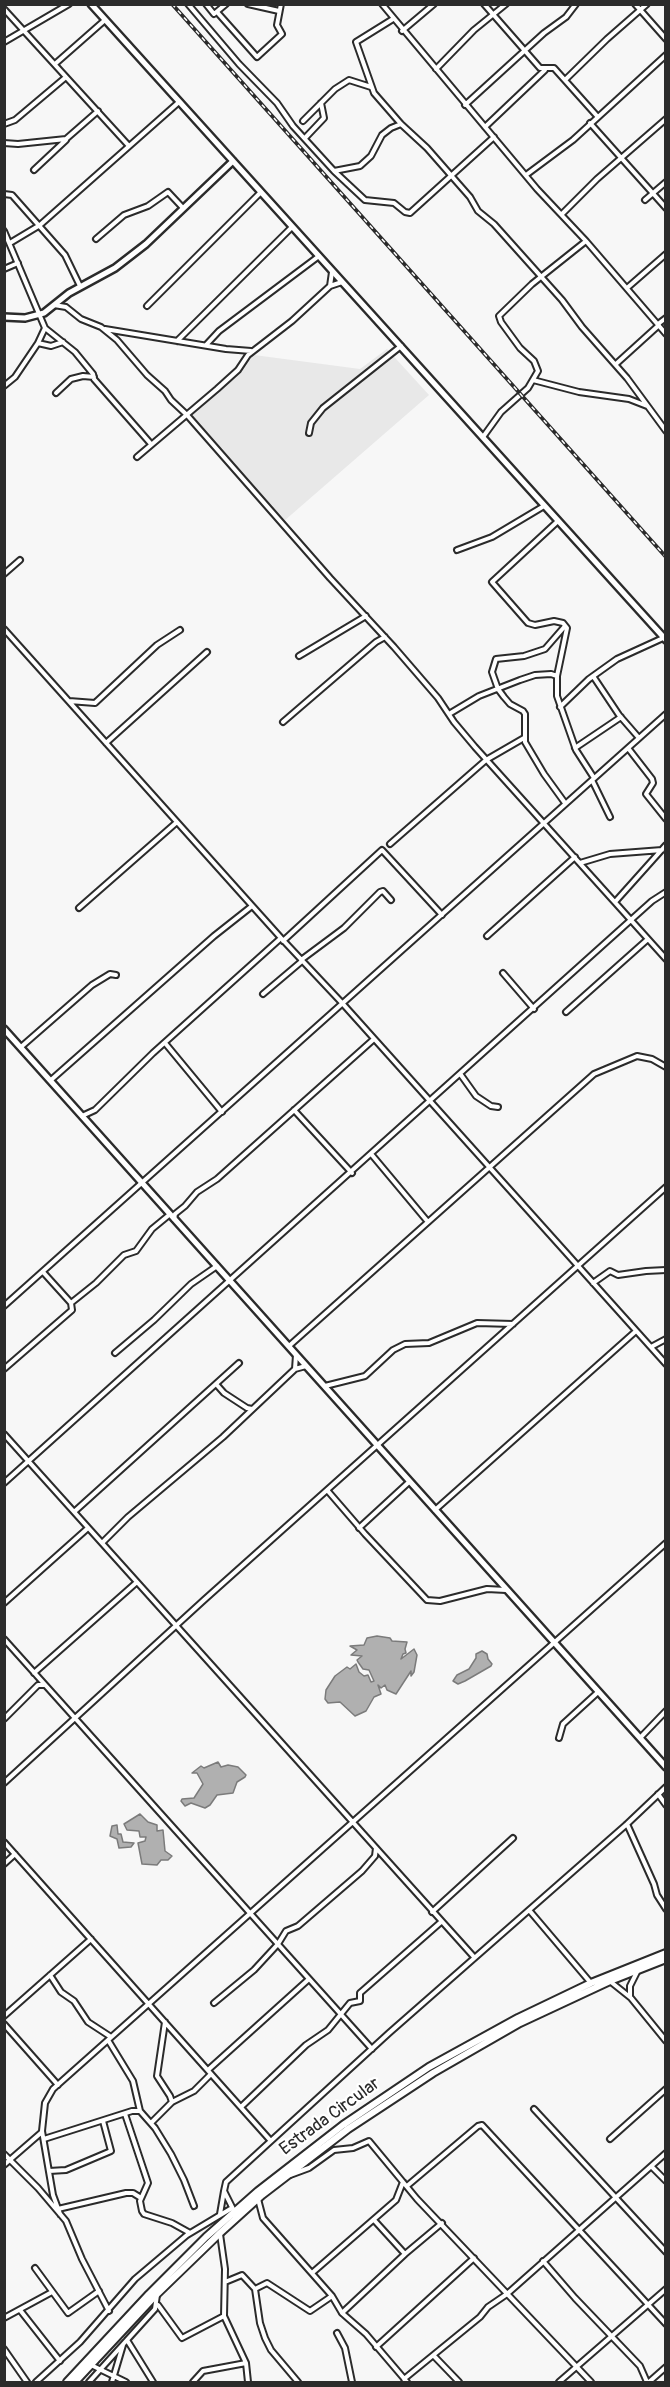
<!DOCTYPE html>
<style>
body{margin:0}
#map{position:relative;width:670px;height:2387px;overflow:hidden;background:#f7f7f7;font-family:Pangolin,sans-serif}
canvas{display:block}
.frame{position:absolute;inset:0;border:6px solid #2b2b2b;pointer-events:none}
</style>
<div id="map">
<canvas width="670" height="2387"></canvas>
<div class="frame"></div>
</div>
<script>
const c = document.querySelector('canvas').getContext('2d');
c.lineJoin = 'round';
function fillPath(path, color) {
  c.fillStyle = color;
  c.fill(path, 'evenodd');
}
function shape(rows) {
  const path = new Path2D();
  for (const r of rows) {
    path.moveTo(r[0], r[1]);
    for (let i = 2; i < r.length; i += 2) path.lineTo(r[i], r[i + 1]);
  }
  return path;
}
function trace(path, color, width, dash) {
  c.strokeStyle = color;
  c.lineWidth = width;
  c.lineCap = dash ? 'butt' : 'round';
  c.setLineDash(dash || []);
  c.stroke(path);
}
function label(font, color, halo, rows, align = 'center') {
  c.font = font + ' Pangolin,sans-serif';
  c.lineWidth = 4.5;
  c.setLineDash([]);
  c.textBaseline = 'middle';
  c.strokeStyle = halo;
  c.fillStyle = color;
  for (const [text, x, y, turn = 0] of rows) {
    c.save();
    c.translate(x, y);
    c.rotate((+turn || 0) * Math.PI / 180);
    c.textAlign = isNaN(turn) ? turn : align;
    if (halo) c.strokeText(text, 0, 0);
    c.fillText(text, 0, 0);
    c.restore();
  }
}
fillPath(shape([
 [387,349,429,395,284,521,188,414,254,355,360,369]
]), '#e8e8e8');
const water = shape([
 [377,1636,390,1638,392,1641,407,1642,405,1649,406,1653,403,1654,401,1659,414,1649,417,1655,414,1672,411,1676,411,1671,396,1694,387,1690,385,1685,381,1688,378,1685,381,1694,374,1697,366,1711,355,1716,340,1702,328,1703,325,1699,326,1690,335,1676,347,1667,350,1669,356,1664,359,1672,364,1676,368,1675,371,1682,374,1681,369,1670,363,1669,358,1662,357,1660,362,1656,351,1655,357,1650,350,1646,364,1645,367,1638,377,1636],
 [482,1651,487,1654,488,1659,492,1664,491,1666,465,1681,458,1684,453,1681,457,1675,469,1669,476,1658,476,1654,482,1651],
 [218,1762,221,1767,228,1765,238,1767,246,1775,245,1777,237,1782,233,1793,217,1795,210,1805,205,1808,191,1803,185,1806,181,1801,182,1799,194,1798,203,1784,197,1773,192,1773,201,1766,204,1768,218,1762],
 [140,1814,148,1822,157,1825,157,1831,163,1830,165,1851,172,1856,168,1860,161,1860,157,1865,142,1864,138,1843,145,1841,146,1837,140,1837,139,1831,127,1830,124,1824,140,1814],
 [117,1825,118,1834,121,1834,123,1842,134,1843,131,1847,119,1848,117,1839,110,1836,112,1826,117,1825]
]);
fillPath(water, '#b0b0b0');
trace(water, '#7b7b7b', 1.5);
const street = shape([
 [188,4,239,64,277,103,293,126,334,171,360,166,371,156,382,135,391,128,401,124],
 [206,4,214,14,226,4],
 [248,4,279,11],
 [382,4,537,189,586,241,666,334],
 [484,4,540,68,554,68,597,116],
 [635,4,666,39],
 [4,9,129,146],
 [217,12,257,57,282,34,277,25,281,4],
 [393,19,356,42,374,93,401,124,427,148,470,197,478,211,494,224,562,300,582,327,627,378,666,431],
 [402,31,434,4],
 [4,42,69,4],
 [55,64,105,20],
 [436,69,474,30,506,4],
 [565,80,607,39,647,4],
 [465,105,544,33,566,17,576,4],
 [303,121,335,89,349,80,371,87],
 [590,123,666,208],
 [4,124,15,120,66,77],
 [485,127,545,70],
 [305,138,324,118,321,103],
 [4,143,18,144,66,139,98,111],
 [34,170,66,140],
 [334,171,365,200,394,203,405,212,410,213,494,137],
 [526,175,573,140,666,55],
 [4,194,12,195,65,255,80,286],
 [645,200,666,182],
 [562,214,597,179,666,119],
 [4,231,45,328,38,343,15,377,4,386],
 [96,239,124,215,148,206,168,192,183,208],
 [10,243,40,225,179,102],
 [4,269,18,263],
 [330,286,332,272],
 [627,288,666,254],
 [54,305,66,307,81,319,101,327,117,340,147,375,165,391,171,400,187,415,330,578,394,647,438,698,454,722,475,747,666,959],
 [147,306,261,192],
 [658,324,666,318],
 [45,328,75,352,93,374,94,379,151,444],
 [105,329,226,349,251,351],
 [177,341,292,227],
 [38,343,51,346,63,342],
 [206,345,219,331,319,256],
 [616,364,659,325],
 [533,380,579,392,629,399,647,406],
 [56,393,71,379,83,376,94,377],
 [309,433,311,423,323,408,401,346],
 [483,437,501,412,528,388,538,371,534,361,520,348,501,322,499,316,532,284,586,241],
 [137,457,217,389,238,370,248,355,292,321,330,286,342,282],
 [558,521,492,582,528,623,535,625,554,621,563,623,567,628,557,676,557,696,576,750,594,778],
 [457,550,492,537,544,506],
 [4,574,20,560],
 [565,626,545,649,524,656,496,659,492,672,498,689,504,697,510,704,523,711,525,714,525,742,544,774,565,803],
 [4,629,281,938,343,1004,666,1364],
 [299,656,366,616],
 [593,676,619,715,639,738],
 [69,701,95,703,157,645,180,630],
 [560,707,589,679,617,659,663,638],
 [449,714,479,696,520,680,535,675,551,674,557,676],
 [283,722,376,642,385,637],
 [106,743,207,652],
 [575,748,621,717],
 [628,748,652,779,653,783,646,794,666,819],
 [592,780,610,817],
 [390,844,486,760,524,738],
 [580,863,610,854,662,850],
 [615,902,666,845],
 [79,908,177,822],
 [487,936,575,857],
 [283,941,382,850,442,915],
 [301,960,344,928,380,892,383,891,391,900],
 [503,973,534,1009],
 [263,994,302,961],
 [566,1012,648,939],
 [165,1043,222,1112],
 [21,1047,92,985,110,974,116,975],
 [461,1075,476,1096,491,1106,498,1107],
 [51,1080,214,936,252,906],
 [294,1110,352,1173],
 [82,1116,95,1110,153,1053,281,938],
 [372,1155,428,1222],
 [174,1219,175,1214,185,1206,197,1192,217,1179,374,1039],
 [593,1283,610,1271,618,1275,646,1271,666,1270],
 [71,1303,96,1283,124,1255,136,1251,152,1229,169,1215],
 [4,1306,666,714],
 [289,1346,594,1074,637,1056,652,1059,666,1067],
 [651,1347,666,1339],
 [115,1353,154,1320,191,1284,217,1266],
 [4,1369,72,1310,71,1303,43,1272],
 [295,1369,296,1355],
 [216,1384,224,1393,247,1408,252,1409],
 [325,1386,365,1376,393,1350,405,1344,429,1343,477,1323,513,1324],
 [4,1434,474,1957],
 [4,1483,652,901,666,892],
 [327,1490,365,1534,427,1600,440,1601,487,1589,506,1590],
 [435,1510,636,1331],
 [74,1512,239,1363],
 [359,1528,409,1482],
 [102,1543,128,1517,223,1437,295,1369,306,1366],
 [4,1603,88,1528],
 [4,1639,372,2049],
 [34,1673,137,1582],
 [4,1719,38,1685,44,1685],
 [559,1738,563,1724,597,1693],
 [640,1738,666,1711],
 [4,1783,204,1600,666,1187],
 [658,1794,666,1805],
 [627,1824,654,1884,657,1895,666,1909],
 [4,1842,270,2140],
 [4,1864,15,1854],
 [529,1910,590,1982],
 [432,1912,513,1838],
 [50,1975,61,1992,74,2001,88,2022,111,2037],
 [611,1982,631,1998,666,2041],
 [630,1996,630,1986,638,1970],
 [214,2003,254,1970,278,1944,286,1931,298,1926,362,1871,375,1856,376,1848],
 [4,2016,91,1939],
 [165,2022,157,2076,170,2096,172,2102],
 [4,2024,58,2085],
 [108,2040,133,2081,140,2111,155,2128,171,2154,184,2180,194,2206],
 [208,2070,309,1979],
 [241,2107,306,2045,328,2030,350,2003,360,2001,360,1993,441,1922],
 [534,2109,666,2252],
 [125,2114,148,2183,140,2201,142,2211,144,2214,172,2223,190,2233],
 [151,2123,172,2102,194,2091,211,2074],
 [44,2139,132,2111,140,2111],
 [610,2139,666,2089],
 [4,2154,38,2188,66,2221,82,2259,109,2311],
 [4,2165,42,2132],
 [652,2167,666,2181],
 [49,2171,66,2170,111,2151,103,2121],
 [290,2175,309,2168,334,2150,353,2148,369,2141,417,2199,591,2382],
 [407,2186,478,2126,482,2125,666,2324],
 [258,2199,263,2218,332,2296,342,2313,366,2334,407,2382],
 [58,2209,126,2193,133,2193,141,2198],
 [234,2211,224,2191,226,2182,389,2033,627,1824,666,1787],
 [60,2214,53,2195,42,2131,45,2103,53,2089,666,1543],
 [220,2214,224,2191],
 [374,2220,405,2254],
 [220,2234,225,2269,224,2316,246,2363,248,2382],
 [543,2261,575,2298,640,2366,647,2382],
 [35,2268,68,2313,99,2291],
 [312,2273,396,2200,403,2182],
 [225,2282,242,2275,255,2289,260,2323,265,2338,271,2350,298,2382],
 [255,2289,267,2283,310,2311,332,2296],
 [158,2305,182,2338,224,2316],
 [20,2310,60,2361],
 [342,2313,405,2254,442,2223],
 [4,2318,52,2292],
 [337,2333,345,2348,352,2382],
 [127,2340,153,2382],
 [376,2347,474,2258],
 [4,2349,27,2382],
 [434,2356,459,2382],
 [91,2365,126,2382],
 [404,2379,480,2317,488,2307,507,2294,666,2153],
 [36,2382,80,2342,135,2279,187,2235,232,2208],
 [89,2382,155,2309,157,2295],
 [112,2382,123,2345],
 [193,2382,203,2371,246,2363],
 [559,2382,666,2289],
 [649,2382,666,2367]
]);
const secondary = shape([
 [91,4,666,640],
 [4,317,25,318,44,313,69,293,115,268,146,244,233,161],
 [4,1029,666,1767]
]);
const primary = shape([
 [67,2382,149,2294,206,2237,258,2191,343,2125,429,2067,518,2018,591,1983,666,1953],
 [75,2382,157,2294,220,2233,262,2195,348,2129,433,2073,520,2023,610,1981,666,1959]
]);
trace(street, '#2b2b2b', 8);
trace(secondary, '#2b2b2b', 10);
trace(primary, '#2b2b2b', 10);
trace(street, '#fff', 4);
trace(secondary, '#fff', 5);
trace(primary, '#fff', 6);
const rail = shape([
 [172,4,666,557]
]);
trace(rail, '#2b2b2b', 4);
trace(rail, '#fff', 1.5, [4.5]);
label('18px', '#2b2b2b', '#fff', [
 ["Estrada Circular",330,2117,-36]
]);
</script>
